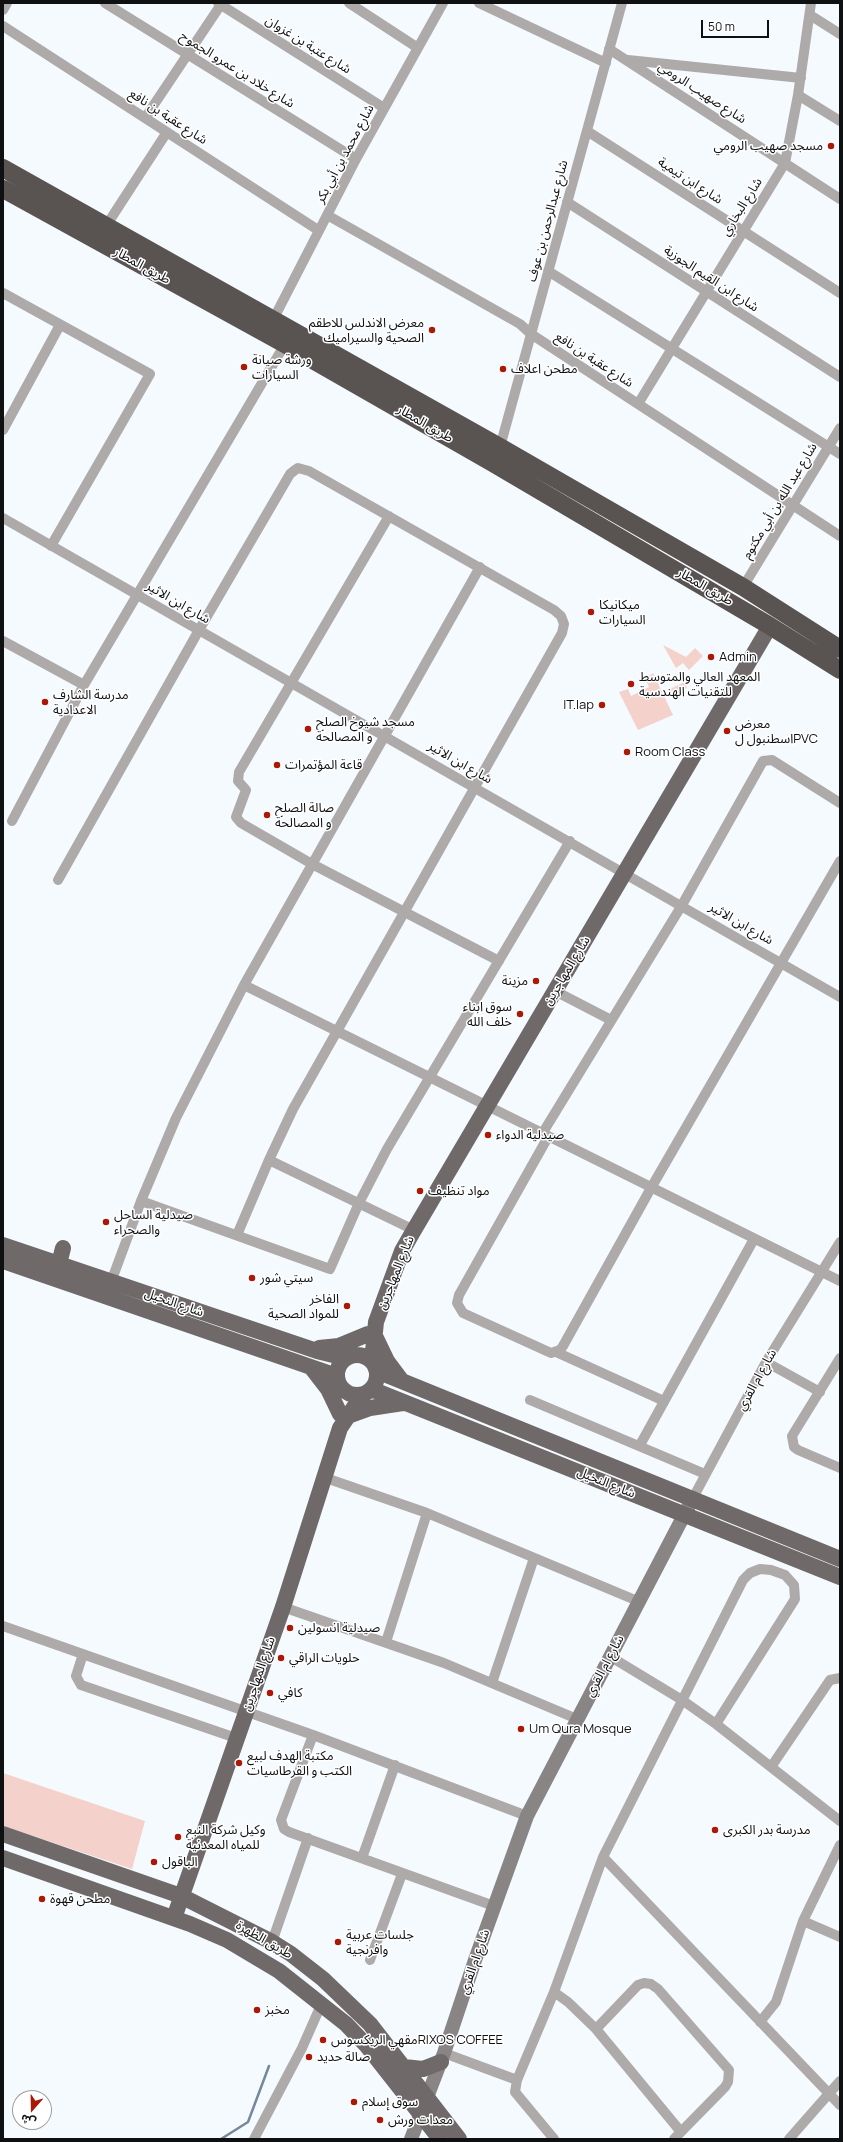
<!DOCTYPE html>
<meta charset="utf-8">
<style>
body{margin:0}
#map{position:relative;width:843px;height:2142px;overflow:hidden;background:#f5faff;font-family:Manrope,"Noto Sans Arabic",sans-serif}
canvas{display:block}
.frame{position:absolute;inset:0;border:4px solid #0f1012;pointer-events:none}
.north{position:absolute;left:12px;top:2090px;width:40px;height:40px;box-sizing:border-box;background:#fff;border:1px solid #9f9fa0;border-radius:50%;rotate:200deg;font-size:11px;font-weight:700;line-height:16px;text-align:center;color:#0f1012}
.north::after{content:'';display:block;margin:auto;width:14px;height:18px;background:#aa1908;clip-path:polygon(50% 0,100% 100%,50% 72%,0 100%)}
.scale{position:absolute;left:701px;top:20px;width:68px;height:18px;box-sizing:border-box;border:2px solid #0f1012;border-top:0;padding-left:5px;font-size:12px;line-height:14px;white-space:nowrap;color:#0f1012;-webkit-text-stroke:3px #fff;paint-order:stroke}
</style>
<div id="map">
<canvas width="843" height="2142"></canvas>
<div class="frame"></div>
<div class="north">ش</div>
<div class="scale">50 m</div>
</div>
<script>
const c = document.querySelector('canvas').getContext('2d');
c.lineJoin = 'round';
function fillPath(path, color) {
  c.fillStyle = color;
  c.fill(path, 'evenodd');
}
function shape(rows) {
  const path = new Path2D();
  for (const r of rows) {
    if (r.length === 3) {
      path.moveTo(r[0] + r[2], r[1]);
      path.arc(r[0], r[1], r[2], 0, 2 * Math.PI);
      continue;
    }
    path.moveTo(r[0], r[1]);
    for (let i = 2; i < r.length; i += 2) path.lineTo(r[i], r[i + 1]);
  }
  return path;
}
function trace(path, color, width, dash) {
  c.strokeStyle = color;
  c.lineWidth = width;
  c.lineCap = dash ? 'butt' : 'round';
  c.setLineDash(dash || []);
  c.stroke(path);
}
function label(font, color, halo, rows, align = 'center') {
  c.font = font + ' Manrope,"Noto Sans Arabic",sans-serif';
  c.lineWidth = 3;
  c.setLineDash([]);
  c.textBaseline = 'middle';
  c.strokeStyle = halo;
  c.fillStyle = color;
  for (const [text, x, y, turn = 0] of rows) {
    c.save();
    c.translate(x, y);
    c.rotate((+turn || 0) * Math.PI / 180);
    c.textAlign = isNaN(turn) ? turn : align;
    if (halo) c.strokeText(text, 0, 0);
    c.fillText(text, 0, 0);
    c.restore();
  }
}
fillPath(shape([
 [663,645,686,657,695,648,703,656,689,670,683,663,676,668],
 [653,673,673,715,638,730,619,692,628,689,631,696,649,687,645,678],
 [685,682,687,688,673,695,670,689],
 [3,1773,145,1821,132,1869,3,1826]
]), '#f4d2cb');
trace(shape([
 [221,2139,248,2122,269,2066]
]), '#75889b', 2.5);
trace(shape([
 [105,3,356,159],
 [218,3,384,108],
 [349,3,418,48],
 [479,3,606,63],
 [3,10,7,3],
 [810,15,840,34],
 [3,26,318,230],
 [609,49,840,199],
 [628,60,801,78],
 [798,95,840,121],
 [145,118,222,3],
 [587,131,840,293],
 [567,202,840,377],
 [327,215,520,324,531,334,840,536],
 [106,226,167,132],
 [548,271,840,454],
 [3,293,150,374,51,546],
 [274,318,356,159,443,3],
 [638,404,785,163,798,95,811,3],
 [3,430,60,325],
 [500,447,622,3],
 [389,516,239,772,238,781,246,790,236,817,241,823,312,864,499,961],
 [3,518,840,997],
 [743,587,840,428],
 [3,641,84,685],
 [12,821,84,685,285,344],
 [58,880,199,630,290,474,295,470,298,468,309,471,554,610,561,616,564,624,562,633,293,1109,269,1160],
 [244,985,840,1281],
 [555,991,611,1020],
 [542,1134,682,905,763,761,772,760,840,803],
 [548,1137,459,1295,457,1303,463,1313,551,1353,560,1350,563,1346,651,1188,840,861],
 [141,1201,330,1269,359,1203,387,1149,570,841],
 [237,1235,269,1160,414,1230],
 [111,1282,141,1201,176,1118,244,985,480,567],
 [556,1352,664,1401],
 [840,1358,792,1436,794,1447,798,1450,840,1468],
 [766,1362,820,1392],
 [530,1400,705,1474],
 [640,1445,754,1239],
 [323,1477,427,1513,640,1602],
 [693,1498,766,1362,840,1242],
 [283,1607,444,1663,577,1719],
 [3,1626,313,1735,527,1816],
 [386,1642,427,1513],
 [83,1654,76,1676,81,1685,236,1738],
 [611,1657,682,1700,716,1724,840,1821],
 [492,1683,534,1558],
 [313,1735,281,1820,284,1829,289,1832,494,1906],
 [771,1767,830,1680,840,1678],
 [603,1857,840,2105],
 [362,1858,395,1765],
 [803,1921,840,1937],
 [272,1942,308,1838],
 [370,1960,402,1874],
 [554,1992,568,2002,596,2029,681,2132],
 [760,2022,776,2002,803,1921,840,1845],
 [596,2029,638,1985,644,1983,651,1984,658,1989,729,2070,728,2082,725,2087,674,2139],
 [444,2053,517,2080],
 [254,2139,302,2048,321,2005],
 [554,2139,515,2092,517,2080,554,1992,603,1857,743,1580,750,1573,760,1569,771,1570,785,1575,794,1585,795,1599,716,1724],
 [789,2139,840,2081]
]), '#aeaaaa', 10);
trace(shape([
 [411,2139,444,2053,475,1960,527,1816,693,1498]
]), '#898584', 14);
trace(shape([
 [3,1245,317,1351,345,1358],
 [3,1261,337,1376],
 [59,1264,63,1248],
 [375,1336,387,1361,402,1381],
 [319,1348,339,1346,368,1334],
 [357,1375,20],
 [372,1361,376,1322,402,1251,414,1230,770,626],
 [311,1367,328,1389,340,1414],
 [377,1371,840,1559],
 [371,1389,840,1577],
 [348,1416,370,1408,403,1403],
 [3,1834,181,1896,272,1942,291,1954,323,1979,370,2024,459,2139],
 [3,1858,190,1924,227,1940,279,1971,346,2024,367,2046,440,2139],
 [174,1918,283,1607,340,1428,363,1394],
 [404,2067,423,2069,441,2062]
]), '#6f6a69', 16);
trace(shape([
 [3,168,500,447,743,587,840,649],
 [3,189,285,344,491,462,770,626,840,670]
]), '#595352', 18);
for (const [x, y, r, color] of [
 [831,146,4,"#aa1908"],
 [432,330,4,"#aa1908"],
 [244,367,4,"#aa1908"],
 [503,369,4,"#aa1908"],
 [591,612,4,"#aa1908"],
 [711,657,4,"#aa1908"],
 [631,684,4,"#aa1908"],
 [45,702,4,"#aa1908"],
 [602,705,4,"#aa1908"],
 [308,729,4,"#aa1908"],
 [727,731,4,"#aa1908"],
 [627,752,4,"#aa1908"],
 [277,765,4,"#aa1908"],
 [267,815,4,"#aa1908"],
 [536,981,4,"#aa1908"],
 [520,1014,4,"#aa1908"],
 [488,1135,4,"#aa1908"],
 [420,1191,4,"#aa1908"],
 [106,1222,4,"#aa1908"],
 [252,1278,4,"#aa1908"],
 [347,1306,4,"#aa1908"],
 [290,1628,4,"#aa1908"],
 [281,1658,4,"#aa1908"],
 [270,1693,4,"#aa1908"],
 [521,1729,4,"#aa1908"],
 [239,1763,4,"#aa1908"],
 [715,1830,4,"#aa1908"],
 [178,1837,4,"#aa1908"],
 [154,1862,4,"#aa1908"],
 [42,1899,4,"#aa1908"],
 [338,1942,4,"#aa1908"],
 [257,2010,4,"#aa1908"],
 [323,2040,4,"#aa1908"],
 [309,2057,4,"#aa1908"],
 [354,2102,4,"#aa1908"],
 [380,2120,4,"#aa1908"]
]) {
  const dot = new Path2D();
  dot.arc(x, y, r, 0, 2 * Math.PI);
  c.fillStyle = color;
  c.fill(dot);
  trace(dot, '#fff', 1.5);
}
label('13px', '#0f1012', '#fff', [
 ["شارع عتبة بن غزوان",308,45,32],
 ["شارع خلاد بن عمرو الجموح",237,70,32],
 ["شارع صهيب الرومي",702,93,33],
 ["شارع عقبة بن نافع",168,117,33],
 ["شارع محمد بن أبي بكر",345,154,-62],
 ["شارع ابن تيمية",690,181,33],
 ["شارع البخاري",742,207,-58],
 ["شارع عبدالرحمن بن عوف",548,221,-75],
 ["طريق المطار",142,266,29],
 ["شارع ابن القيم الجوزية",711,279,33],
 ["شارع عقبة بن نافع",594,360,33],
 ["طريق المطار",425,424,30],
 ["شارع عبد الله بن أبي مكتوم",780,501,-59],
 ["طريق المطار",705,587,30],
 ["شارع ابن الاثير",178,603,30],
 ["شارع ابن الاثير",460,763,30],
 ["شارع ابن الاثير",741,924,30],
 ["شارع المهاجرين",567,971,-59],
 ["شارع المهاجرين",396,1273,-68],
 ["شارع النخيل",174,1303,19],
 ["شارع ام القري",757,1380,-61],
 ["شارع النخيل",606,1483,22],
 ["شارع ام القري",605,1666,-62],
 ["شارع المهاجرين",259,1674,-71],
 ["طريق الظهرة",264,1940,30],
 ["شارع ام القري",475,1962,-71]
]);
label('13px', '#0f1012', '#fff', [
 ["مسجد صهيب الرومي",823,146,"right"],
 ["معرض الاندلس للاطقم",424,323,"right"],
 ["الصحية والسيراميك",424,338,"right"],
 ["ورشة صيانة",252,360],
 ["السيارات",252,375],
 ["مطحن اعلاف",511,369],
 ["ميكانيكا",599,605],
 ["السيارات",599,620],
 ["Admin",719,657],
 ["المعهد العالي والمتوسط",639,677],
 ["للتقنيات الهندسية",639,692],
 ["مدرسة الشارف",53,695],
 ["الاعدادية",53,710],
 ["IT.lap",594,705,"right"],
 ["مسجد شيوخ الصلح",316,722],
 ["و المصالحة",316,737],
 ["معرض",735,724],
 ["اسطنبول لPVC",735,739],
 ["Room Class",635,752],
 ["قاعة المؤتمرات",285,765],
 ["صالة الصلح",275,808],
 ["و المصالحة",275,823],
 ["مزينة",528,981,"right"],
 ["سوق ابناء",512,1007,"right"],
 ["خلف الله",512,1022,"right"],
 ["صيدلية الدواء",496,1135],
 ["مواد تنظيف",428,1191],
 ["صيدلية الساحل",114,1215],
 ["والصحراء",114,1230],
 ["سيتي شور",260,1278],
 ["الفاخر",339,1299,"right"],
 ["للمواد الصحية",339,1314,"right"],
 ["صيدلية انسولين",298,1628],
 ["حلويات الراقي",289,1658],
 ["كافي",278,1693],
 ["Um Qura Mosque",529,1729],
 ["مكتبة الهدف لبيع",247,1756],
 ["الكتب و القرطاسيات",247,1771],
 ["وكيل شركة النبع",186,1830],
 ["للمياه المعدنية",186,1845],
 ["مدرسة بدر الكبرى",723,1830],
 ["الباقول",162,1862],
 ["مطحن قهوة",50,1899],
 ["جلسات عربية",346,1935],
 ["وافرنجية",346,1950],
 ["مخبز",265,2010],
 ["مقهي الريكسوسRIXOS COFFEE",331,2040],
 ["صالة حديد",317,2057],
 ["سوق إسلام",362,2102],
 ["معدات ورش",388,2120]
], 'left');
</script>
